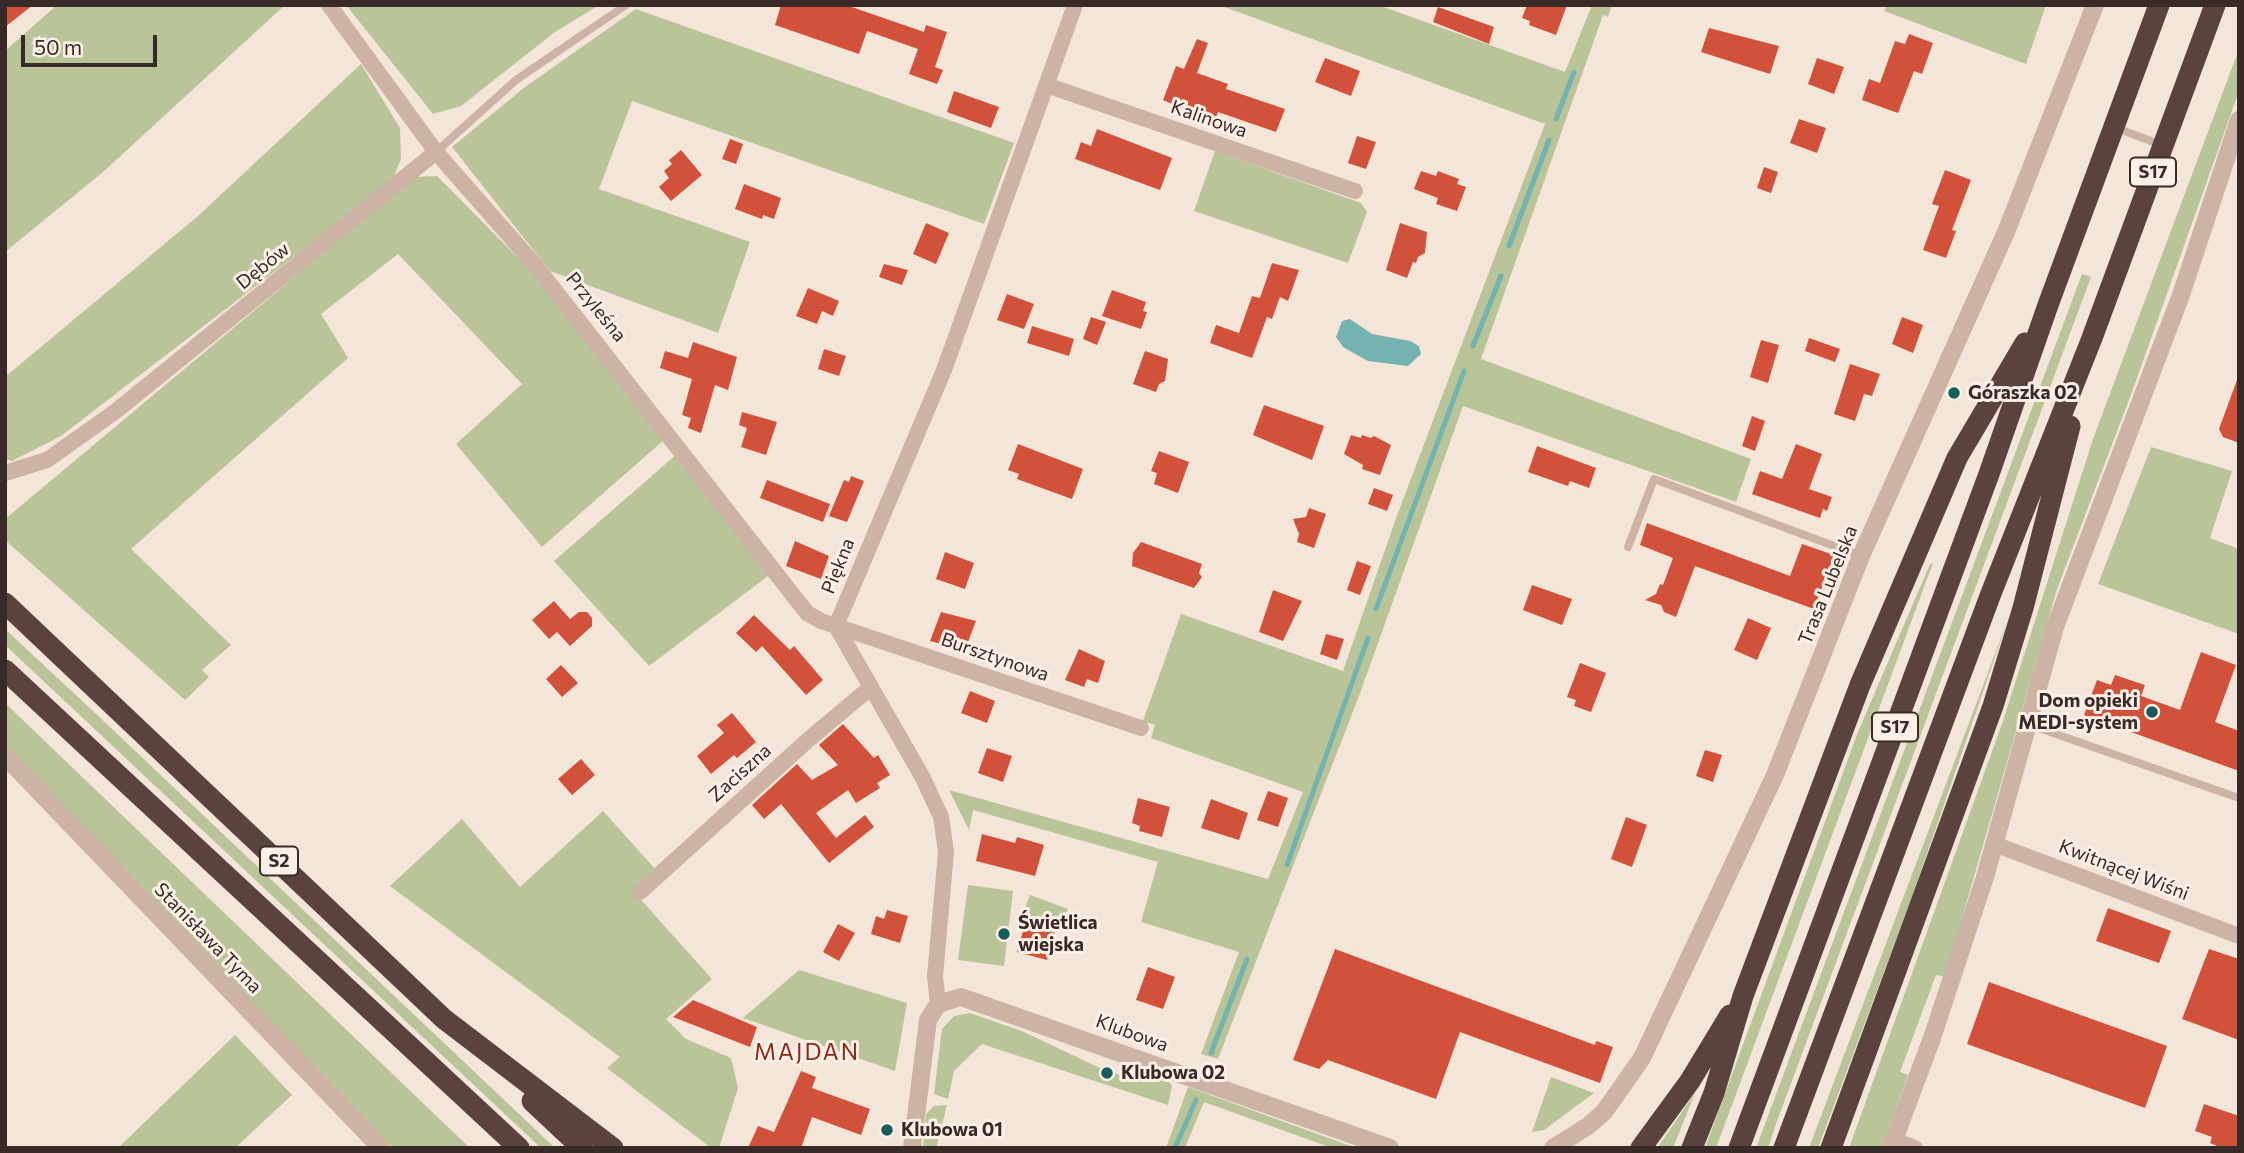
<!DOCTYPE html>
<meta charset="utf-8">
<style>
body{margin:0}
#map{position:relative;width:2244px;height:1153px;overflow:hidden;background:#f4e5d9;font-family:Commissioner,sans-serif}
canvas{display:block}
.frame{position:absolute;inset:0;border:7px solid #382a26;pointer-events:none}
.scale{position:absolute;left:21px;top:35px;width:136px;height:32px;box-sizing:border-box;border:4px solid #382a26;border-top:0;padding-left:9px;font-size:21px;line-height:24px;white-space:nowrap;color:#382a26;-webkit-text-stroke:5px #fbefe6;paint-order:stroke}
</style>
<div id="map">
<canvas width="2244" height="1153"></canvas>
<div class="frame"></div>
<div class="scale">50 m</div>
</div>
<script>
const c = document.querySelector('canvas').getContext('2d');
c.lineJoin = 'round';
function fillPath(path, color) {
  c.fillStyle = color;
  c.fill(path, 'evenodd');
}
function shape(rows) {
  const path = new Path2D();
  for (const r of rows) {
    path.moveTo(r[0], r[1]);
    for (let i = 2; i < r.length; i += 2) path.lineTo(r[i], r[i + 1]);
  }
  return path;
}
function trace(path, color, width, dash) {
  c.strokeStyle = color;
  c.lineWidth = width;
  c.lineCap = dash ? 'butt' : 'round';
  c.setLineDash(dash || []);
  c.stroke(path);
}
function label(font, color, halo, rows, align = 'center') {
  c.font = font + ' Commissioner,sans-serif';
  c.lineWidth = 6;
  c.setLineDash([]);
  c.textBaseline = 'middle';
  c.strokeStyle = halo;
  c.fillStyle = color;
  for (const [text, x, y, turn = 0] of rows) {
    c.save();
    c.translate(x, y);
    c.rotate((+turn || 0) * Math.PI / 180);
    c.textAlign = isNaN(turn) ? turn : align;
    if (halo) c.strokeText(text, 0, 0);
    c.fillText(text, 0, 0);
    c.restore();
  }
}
fillPath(shape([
 [57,5,285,5,103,172,5,252,5,51],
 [346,5,599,5,555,32,461,106,433,114],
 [1219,5,1378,5,1565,72,1592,5,1612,5,1608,17,1603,15,1481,359,1751,459,1736,502,1463,406,1359,696,1218,1059,1201,1054,1239,952,1141,922,1158,862,973,810,969,830,949,790,1268,879,1303,792,1151,738,1155,725,1143,721,1181,614,1343,671,1395,521,1545,124],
 [1888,5,2046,5,2026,64,1884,11],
 [636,9,1014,143,984,224,632,101,599,189,750,242,718,333,550,271,452,147,525,87],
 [2239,49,2239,91,2132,392,2057,589,1945,977,1936,975,1900,1072,1908,1075,1882,1148,1849,1148,2003,721,2093,439],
 [361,64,400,128,401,159,392,181,61,436,12,461,5,459,5,377,198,216],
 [1215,151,1361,203,1367,212,1348,263,1194,211],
 [437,176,532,272,665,439,542,547,456,444,522,384,398,254,321,314,348,358,131,549,231,645,202,670,209,677,185,700,5,540,5,519,414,177],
 [2082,274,2091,277,1777,1121,1768,1148,1756,1148],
 [2151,447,2232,471,2210,538,2239,549,2239,634,2098,584],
 [677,454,772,573,649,666,554,561],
 [1933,563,1716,1148,1705,1148,1858,732,1930,564],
 [2010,614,1913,894,1818,1148,1809,1148],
 [5,629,93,711,555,1148,541,1148,5,645],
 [5,703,427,1107,470,1148,393,1148,5,746],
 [603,811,657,871,634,892,712,979,666,1019,686,1039,731,1058,738,1088,719,1148,711,1148,607,1068,620,1057,390,886,462,819,520,887],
 [968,885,1013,891,1004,966,958,960],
 [1030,895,1068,909,1061,927,1023,913],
 [799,970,907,1003,895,1071,743,1018],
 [970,1013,1024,1032,1102,1069,1101,1074,1112,1077,1114,1073,1135,1080,1137,1075,1167,1078,1172,1086,1168,1105,982,1044,954,1071,948,1099,934,1094,942,1029,954,1016],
 [235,1035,292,1095,235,1148,118,1148],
 [1551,1077,1594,1093,1544,1130,1532,1132],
 [1188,1087,1356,1148,1332,1148,1204,1102,1185,1148,1166,1148],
 [1695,1093,1673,1148,1657,1148,1662,1141],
 [947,1105,936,1148,923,1148,926,1114,934,1106]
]), '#b9c498');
fillPath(shape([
 [1350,319,1372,334,1410,341,1419,346,1421,354,1408,366,1368,361,1343,347,1336,337,1342,321]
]), '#75b3b1');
trace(shape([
 [1556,119,1574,72],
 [1509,246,1549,140],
 [1473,346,1501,276],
 [1376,609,1464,371],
 [1287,865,1368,638],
 [1211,1053,1247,959],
 [1175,1148,1196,1100]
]), '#75b3b1', 5);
fillPath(shape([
 [5,5,33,5,5,27],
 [781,5,846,5,924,32,926,25,947,32,935,67,943,70,937,84,909,74,918,49,867,31,859,54,775,25],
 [1527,5,1567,5,1556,35,1529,25,1530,21,1522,18],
 [1438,7,1494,27,1489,44,1433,22],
 [1709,28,1779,46,1770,74,1701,52],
 [1909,34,1933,43,1922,74,1914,71,1898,113,1862,100,1869,79,1880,83,1895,41,1905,44],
 [1197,39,1208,43,1197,73,1228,84,1226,89,1285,109,1276,132,1218,112,1215,123,1163,100,1176,66,1184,69],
 [1325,58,1360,71,1351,96,1315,82],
 [1817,58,1844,67,1834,94,1808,84],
 [954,91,999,107,991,128,947,112],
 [1799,119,1826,128,1817,153,1790,143],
 [1097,129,1172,158,1160,190,1075,159,1081,142,1091,146],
 [1357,136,1376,142,1366,169,1348,163],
 [730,139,743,144,736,164,722,159],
 [681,150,702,175,671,201,659,187,669,178,664,171,672,164,669,160],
 [1764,167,1778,172,1771,193,1757,188],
 [1945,170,1971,180,1952,230,1956,231,1946,258,1923,250,1939,206,1932,204],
 [1421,171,1436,176,1438,171,1459,179,1457,184,1466,187,1457,211,1436,204,1438,198,1414,189],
 [744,184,781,198,774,219,763,215,762,219,735,209],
 [926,223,949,233,936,264,913,254],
 [1400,223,1427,232,1425,253,1418,257,1416,263,1413,262,1407,278,1386,270],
 [1272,263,1299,270,1288,301,1280,297,1272,319,1267,317,1252,358,1210,343,1216,325,1239,333,1252,296,1260,298],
 [884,264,908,270,902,285,879,277],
 [808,288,839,301,833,316,822,311,817,324,796,316],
 [1112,290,1146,302,1143,311,1147,312,1141,329,1102,316],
 [1007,294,1034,304,1024,329,997,320],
 [1091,317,1106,322,1097,345,1083,339],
 [1902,317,1923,325,1913,353,1892,344],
 [1032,326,1074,339,1069,356,1027,343],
 [1809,338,1840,349,1835,362,1805,351],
 [1761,340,1779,345,1768,383,1750,377],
 [693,342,737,357,728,390,715,385,701,433,688,428,691,418,682,415,692,379,660,368,665,351,688,358],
 [824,349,846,356,839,376,818,369],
 [1145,351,1168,359,1165,381,1159,384,1156,392,1133,384],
 [1850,364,1880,374,1872,396,1864,394,1855,421,1834,414],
 [2237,380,2239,380,2239,443,2223,437,2219,429],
 [1264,405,1324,426,1312,460,1253,435],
 [742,412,777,422,766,455,741,447,747,428,739,425],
 [1752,416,1765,421,1755,451,1742,446],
 [1351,435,1361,438,1362,435,1371,438,1374,436,1391,445,1380,475,1362,469,1363,465,1344,454],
 [1018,444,1083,469,1072,499,1017,479,1019,474,1008,470],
 [1796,444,1822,454,1809,489,1832,497,1827,511,1823,509,1820,518,1752,494,1760,471,1782,479],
 [1537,446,1596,468,1589,488,1570,481,1568,486,1528,472],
 [1159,451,1189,462,1178,493,1154,484,1157,473,1151,471],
 [851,476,864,481,847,522,829,516,844,480,849,482],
 [767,480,830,504,823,522,760,498],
 [1374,488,1393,495,1387,511,1368,504],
 [1309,508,1326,514,1314,548,1297,542,1299,534,1293,519,1306,517],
 [1647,523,1790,576,1802,544,1834,555,1814,609,1695,566,1676,617,1664,612,1661,605,1645,600,1656,594,1660,584,1663,585,1673,558,1640,545],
 [795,541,829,556,821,579,786,566],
 [1141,542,1202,564,1199,573,1202,577,1194,588,1132,566,1133,553],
 [945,552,974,563,965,589,936,579],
 [1357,561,1371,566,1360,595,1347,590],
 [1532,585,1572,599,1562,625,1523,610],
 [1273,590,1302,601,1283,641,1259,632],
 [554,601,570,619,579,612,587,612,592,618,592,626,570,646,557,632,549,639,532,620],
 [941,612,976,621,965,650,930,641],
 [754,615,790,650,794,646,823,680,806,695,762,646,756,652,736,633],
 [1748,618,1771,628,1757,660,1734,650],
 [1326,634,1344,639,1337,660,1320,654],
 [1079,649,1105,661,1098,683,1087,679,1084,687,1065,680],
 [2201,652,2236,665,2215,722,2239,731,2239,771,2084,715,2097,680,2111,685,2115,675,2145,685,2141,696,2180,710],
 [1580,663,1606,673,1591,712,1574,706,1576,700,1567,697],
 [561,665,578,683,562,697,546,679],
 [970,691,995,701,987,723,961,713],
 [732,713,756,742,737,758,734,755,711,774,697,756,724,733,717,725],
 [843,724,874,758,878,755,890,775,877,783,880,788,856,803,848,790,816,813,836,838,865,815,874,827,829,863,781,804,764,819,752,805,797,764,812,780,838,765,819,745],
 [987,748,1012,756,1003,782,978,773],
 [1705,750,1722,755,1713,782,1696,776],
 [581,759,595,775,572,795,558,779],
 [1268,791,1288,798,1278,827,1257,820],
 [1138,798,1170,807,1162,837,1139,831,1140,826,1132,823],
 [1211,799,1248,813,1239,840,1201,828],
 [1626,817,1647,825,1632,867,1611,859],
 [982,834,1015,843,1017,837,1044,845,1035,876,976,861],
 [2108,908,2171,931,2159,963,2096,941],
 [887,910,908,916,900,943,871,934,876,916,884,919],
 [838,924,855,933,839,961,823,952],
 [1025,924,1055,933,1047,960,1017,952],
 [1335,949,1595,1045,1596,1041,1613,1047,1600,1083,1460,1032,1436,1099,1328,1060,1319,1069,1293,1060],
 [2209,949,2239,959,2239,1040,2182,1019],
 [1148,967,1175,977,1163,1009,1136,1000],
 [1989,982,2167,1046,2145,1108,1967,1044],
 [693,1000,757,1027,750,1047,673,1017],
 [801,1071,816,1077,812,1088,870,1109,861,1135,812,1117,801,1148,748,1148,758,1126,774,1132],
 [2204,1104,2239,1116,2239,1148,2222,1148,2210,1143,2212,1137,2195,1131]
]), '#d1513a');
trace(shape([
 [2116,128,2162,145],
 [436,152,516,80,626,5],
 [1628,547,1654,479,1861,556],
 [2027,724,2239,798]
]), '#cdb3a4', 8);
trace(shape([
 [329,5,436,152,535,265,807,613,821,621,1141,728],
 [1049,86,1355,191],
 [5,473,47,460,116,411,436,152],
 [1994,844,2239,936],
 [640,892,808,740,870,688],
 [938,1004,935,976,946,852,941,817,923,778,836,626,944,370,1075,5],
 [1894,1140,1915,1148]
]), '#cdb3a4', 16);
trace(shape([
 [5,756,381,1148],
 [912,1148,928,1020,938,1004,961,997,1390,1148],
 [1553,1148,1588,1126,1604,1112,1642,1058,1775,775,1861,556,2006,232,2095,5],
 [1891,1148,1932,1038,1985,877,2055,627,2181,295,2239,120]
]), '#cdb3a4', 18);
trace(shape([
 [5,603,444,1019,613,1148],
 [5,670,519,1148],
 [532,1101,582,1148],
 [1641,1148,1690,1081,1730,1015],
 [1692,1148,1714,1093,1743,996,1860,685,1957,458,2025,343],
 [1739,1148,1989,474,2048,305,2159,5],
 [1784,1148,1990,596,2092,338,2215,5],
 [1831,1148,1993,706,2023,608,2070,426]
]), '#59433c', 21);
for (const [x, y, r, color] of [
 [1954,393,7,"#185d5b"],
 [2152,712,7,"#185d5b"],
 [1004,934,7,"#185d5b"],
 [1107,1073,7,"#185d5b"],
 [887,1130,7,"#185d5b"]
]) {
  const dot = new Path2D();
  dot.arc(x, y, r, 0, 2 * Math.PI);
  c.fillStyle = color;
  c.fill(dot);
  trace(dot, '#fbefe6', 2.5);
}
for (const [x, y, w] of [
 [2153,172,46],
 [1895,727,46],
 [279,861,38]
]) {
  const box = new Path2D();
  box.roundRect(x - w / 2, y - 14.5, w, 29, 5);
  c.fillStyle = '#fbefe6';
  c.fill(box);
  trace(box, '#382a26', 2);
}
label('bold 18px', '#382a26', null, [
 ["S17",2153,172],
 ["S17",1895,727],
 ["S2",279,861]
]);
label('19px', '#382a26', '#fbefe6', [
 ["Kalinowa",1209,119,19],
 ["Dębów",263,266,-39],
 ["Przyleśna",596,307,51],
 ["Piękna",838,566,-68],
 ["Trasa Lubelska",1828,585,-68],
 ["Bursztynowa",995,657,19],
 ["Zaciszna",740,773,-42],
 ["Kwitnącej Wiśni",2124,870,21],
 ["Stanisława Tyma",208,938,46],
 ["Klubowa",1132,1033,20]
]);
label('bold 19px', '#382a26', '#fbefe6', [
 ["Góraszka 02",1968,393],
 ["Dom opieki",2138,701,"right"],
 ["MEDI-system",2138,723,"right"],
 ["Świetlica",1018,923],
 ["wiejska",1018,945],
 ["Klubowa 02",1121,1073],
 ["Klubowa 01",901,1130]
], 'left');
c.letterSpacing = '2px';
label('23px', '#8e2918', '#fbefe6', [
 ["MAJDAN",807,1052]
]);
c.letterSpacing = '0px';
</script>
